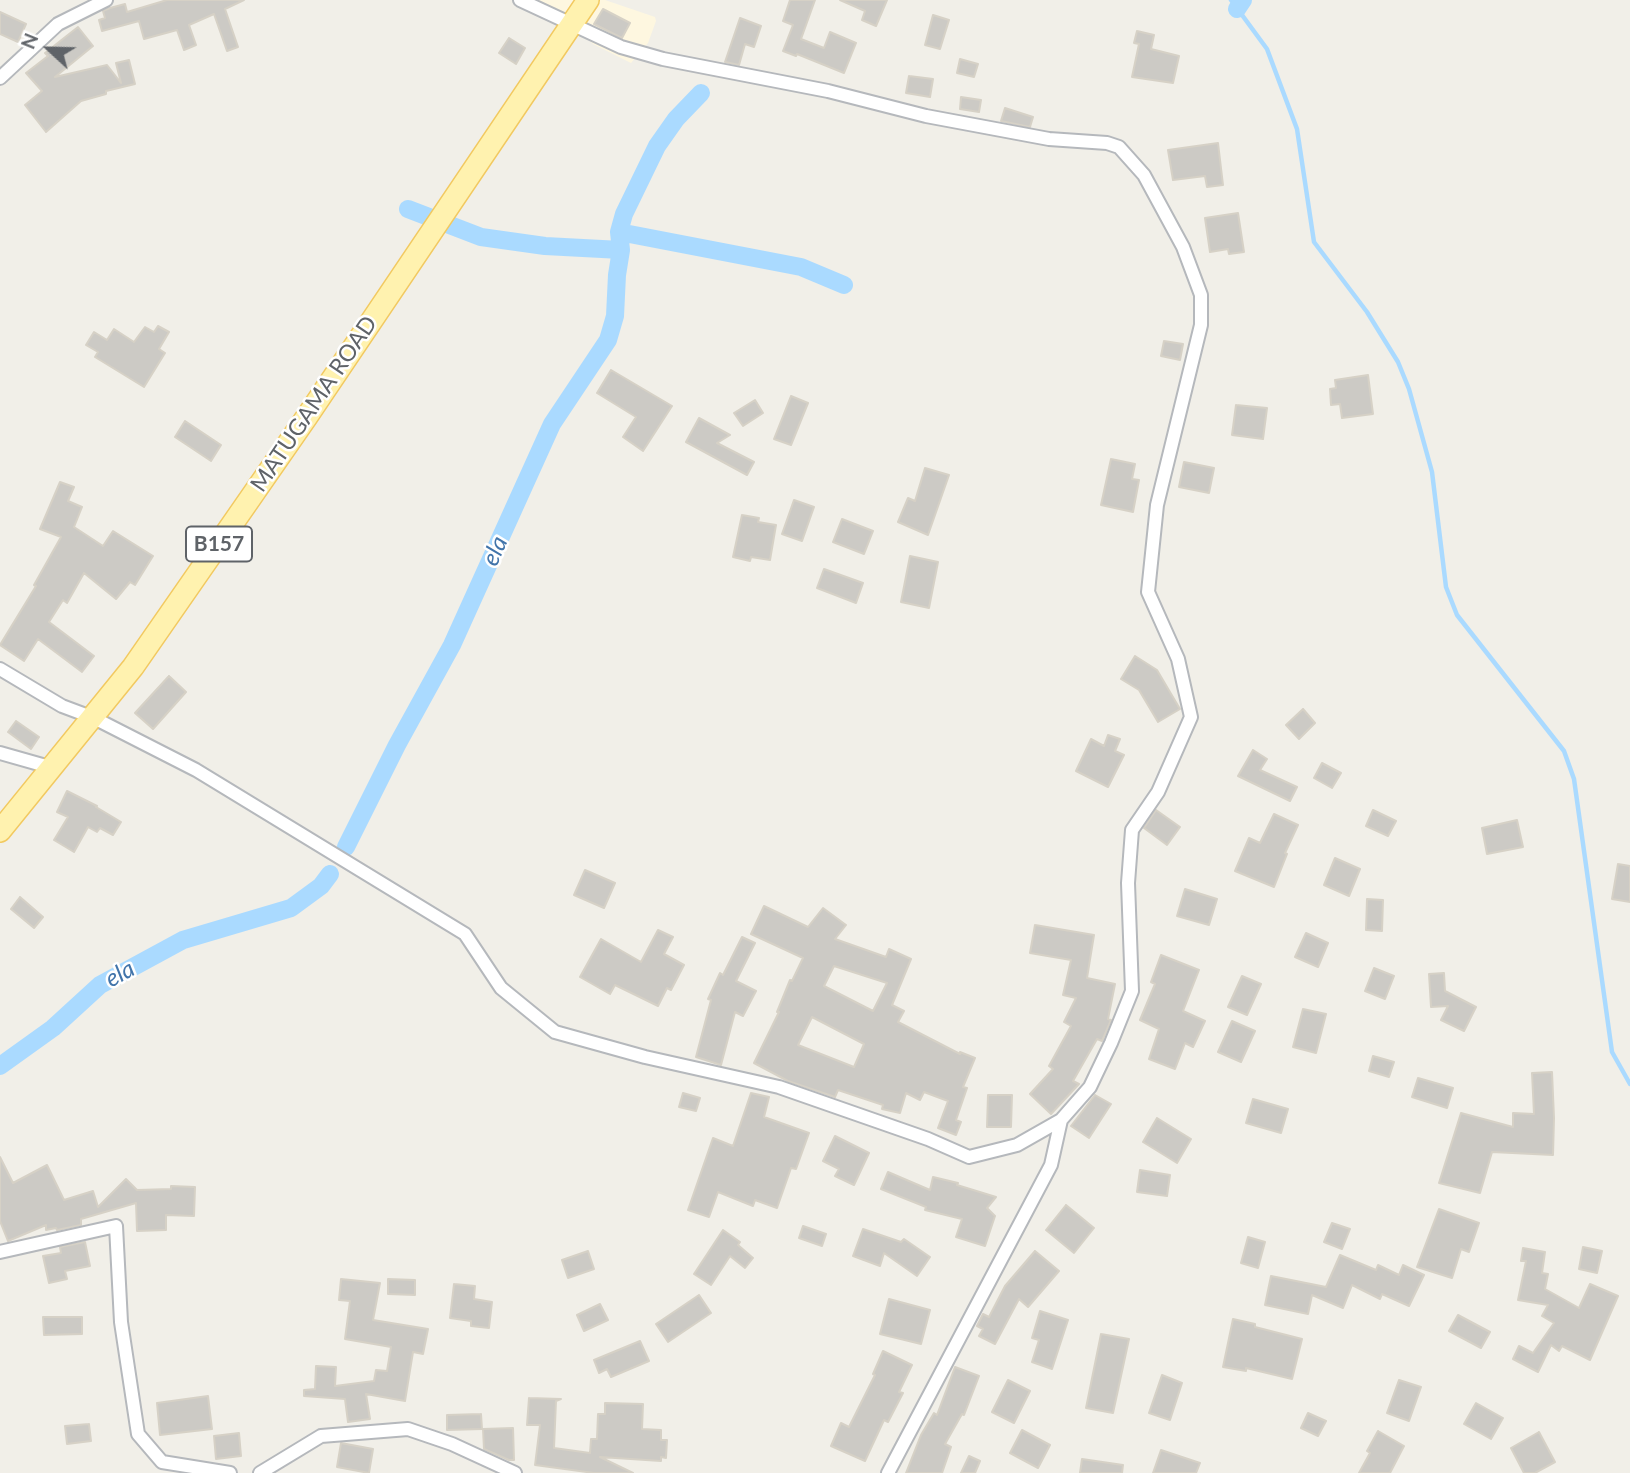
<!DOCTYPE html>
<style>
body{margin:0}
#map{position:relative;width:1630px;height:1473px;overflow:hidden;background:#f1efe8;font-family:Lato,sans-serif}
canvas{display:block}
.north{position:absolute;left:14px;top:14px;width:70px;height:70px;-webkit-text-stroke:5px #fff;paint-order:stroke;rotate:292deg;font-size:19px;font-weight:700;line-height:28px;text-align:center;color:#5f6368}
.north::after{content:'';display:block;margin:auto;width:24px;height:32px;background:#5f6368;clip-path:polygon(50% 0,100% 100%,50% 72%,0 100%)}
</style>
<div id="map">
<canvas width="1630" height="1473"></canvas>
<div class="north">N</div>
</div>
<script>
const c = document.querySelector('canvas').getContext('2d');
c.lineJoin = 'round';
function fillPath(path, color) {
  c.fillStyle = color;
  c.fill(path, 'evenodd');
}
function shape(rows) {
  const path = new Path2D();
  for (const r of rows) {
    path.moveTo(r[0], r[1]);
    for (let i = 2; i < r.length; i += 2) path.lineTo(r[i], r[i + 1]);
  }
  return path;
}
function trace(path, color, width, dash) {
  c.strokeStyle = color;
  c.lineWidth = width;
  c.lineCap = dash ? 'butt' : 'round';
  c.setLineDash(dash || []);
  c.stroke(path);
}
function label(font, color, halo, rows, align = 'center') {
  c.font = font + ' Lato,sans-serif';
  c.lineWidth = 5;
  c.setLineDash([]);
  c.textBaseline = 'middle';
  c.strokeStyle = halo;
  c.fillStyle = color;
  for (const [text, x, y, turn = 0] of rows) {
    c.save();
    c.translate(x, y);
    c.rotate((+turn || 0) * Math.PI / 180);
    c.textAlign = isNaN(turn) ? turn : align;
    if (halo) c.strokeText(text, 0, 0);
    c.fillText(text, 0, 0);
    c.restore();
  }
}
fillPath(shape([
 [535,0,605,0,655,17,656,21,648,43,631,63,593,44,572,23,533,6]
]), '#fef7e0');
trace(shape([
 [1231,0,1267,49,1297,129,1314,242,1367,312,1398,362,1409,389,1432,472,1446,587,1457,615,1564,751,1574,779,1612,1052,1630,1084]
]), '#aadaff', 4.5);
trace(shape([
 [1237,9,1243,0],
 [408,209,481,237,545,246,621,250],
 [619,232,801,267,844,285],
 [346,847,397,745,452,645,552,424,608,340,615,316,617,275,621,250,619,232,624,214,657,146,676,119,701,93],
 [0,1066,53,1028,100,985,183,940,291,908,321,886,330,874]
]), '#aadaff', 18);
const building = shape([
 [167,0,244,0,225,9,238,47,227,51,214,14,189,25,196,45,184,50,177,30,144,39,139,21,102,31,99,20,105,18,103,11,110,8,125,4,127,12,167,0],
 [790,0,815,0,801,39,824,48,830,32,856,43,844,73,797,54,796,56,783,51,793,25,783,21,790,0],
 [840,0,887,0,876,26,862,20,865,11,840,0],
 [603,9,630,23,622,38,594,24,603,9],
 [0,12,26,24,18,42,0,34,0,12],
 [933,15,949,20,940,49,925,45,933,15],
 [740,18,761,26,754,47,745,44,739,65,725,62,740,18],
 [78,27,93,46,55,77,107,65,121,83,116,63,129,60,135,84,106,91,106,94,81,101,46,132,25,105,42,91,26,73,48,56,45,53,78,27],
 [1137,31,1154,35,1151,49,1179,56,1173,83,1132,77,1139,44,1134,43,1137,31],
 [509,38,525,48,516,64,499,53,509,38],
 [960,59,978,64,974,77,957,73,960,59],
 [909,76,933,79,930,97,906,93,909,76],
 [961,97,981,100,979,112,960,109,961,97],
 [1005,108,1033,117,1030,127,1001,121,1005,108],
 [1218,143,1223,185,1207,187,1205,176,1173,180,1168,150,1218,143],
 [1238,213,1244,252,1229,254,1228,249,1210,252,1205,218,1238,213],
 [158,326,169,332,159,349,165,353,144,387,95,357,98,352,86,345,94,332,107,340,114,329,134,342,145,327,154,332,158,326],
 [1164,341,1183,344,1180,360,1161,356,1164,341],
 [611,370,672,406,643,451,623,437,636,417,597,393,611,370],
 [1368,375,1373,414,1342,418,1340,404,1331,405,1330,389,1336,388,1335,380,1368,375],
 [791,396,808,403,791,445,774,439,791,396],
 [755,400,763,413,743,426,734,413,755,400],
 [1236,405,1267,408,1263,439,1232,435,1236,405],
 [699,418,730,435,717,443,754,462,747,475,686,442,699,418],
 [185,421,221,445,211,461,175,437,185,421],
 [1111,459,1135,464,1132,479,1139,480,1133,512,1101,505,1111,459],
 [1184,462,1214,468,1209,493,1179,487,1184,462],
 [925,468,949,475,928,535,898,522,908,498,915,501,925,468],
 [60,482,74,487,68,501,82,507,74,527,103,546,113,531,153,556,135,585,130,582,116,599,84,573,67,603,63,600,49,622,94,656,82,672,38,639,24,661,0,645,36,586,34,585,61,537,40,529,60,482],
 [794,500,814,507,802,541,782,534,794,500],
 [742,515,759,518,758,522,776,525,770,560,751,557,750,561,733,557,742,515],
 [842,519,873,531,864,554,833,542,842,519],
 [910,556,938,562,929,608,901,602,910,556],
 [824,569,863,583,856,603,817,588,824,569],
 [1135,656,1157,670,1180,709,1158,722,1139,690,1121,679,1135,656],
 [169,676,186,692,153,729,135,713,169,676],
 [1303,709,1315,723,1299,739,1286,725,1303,709],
 [16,721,39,737,31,749,8,732,16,721],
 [1108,735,1120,739,1115,751,1124,755,1108,787,1076,771,1091,739,1104,746,1108,735],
 [1253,750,1267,759,1260,770,1297,787,1290,801,1238,776,1253,750],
 [1322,763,1341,773,1332,788,1314,778,1322,763],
 [67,791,97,806,96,807,121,822,113,835,100,828,97,832,88,827,74,852,54,840,68,817,57,812,67,791],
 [1156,810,1180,827,1167,845,1144,828,1156,810],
 [1373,810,1396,821,1388,836,1366,826,1373,810],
 [1274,814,1298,825,1285,853,1287,854,1274,887,1235,871,1249,838,1260,843,1274,814],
 [1517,820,1523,847,1487,854,1482,828,1517,820],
 [1335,858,1360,869,1349,896,1324,885,1335,858],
 [1618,864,1630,866,1630,902,1612,899,1618,864],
 [585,870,615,883,604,908,574,895,585,870],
 [1185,889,1217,899,1209,925,1177,916,1185,889],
 [20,897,43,917,34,928,11,909,20,897],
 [1367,899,1383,900,1382,931,1366,930,1367,899],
 [764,906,808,927,823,908,846,925,835,939,886,957,889,949,911,959,892,1005,904,1011,898,1022,960,1054,960,1052,975,1058,963,1087,967,1088,956,1120,961,1122,956,1135,938,1128,948,1101,924,1092,920,1100,906,1093,900,1113,882,1109,883,1105,838,1090,835,1097,788,1081,754,1063,779,1012,777,1012,790,980,792,981,803,958,751,934,764,906],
 [834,966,887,983,873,1011,824,986,834,966],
 [812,1017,864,1044,854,1067,798,1045,812,1017],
 [1035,925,1094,935,1087,978,1115,984,1108,1019,1111,1020,1102,1041,1097,1039,1073,1081,1079,1084,1051,1114,1030,1094,1053,1069,1049,1066,1071,1026,1064,1022,1076,998,1063,995,1071,960,1030,953,1035,925],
 [658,930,673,937,664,954,684,965,671,990,667,988,658,1006,615,985,610,994,580,977,601,939,641,962,658,930],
 [1306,933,1328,943,1318,967,1295,957,1306,933],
 [742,937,755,943,736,981,756,991,743,1016,735,1012,721,1065,696,1057,711,1000,708,999,720,973,723,975,742,937],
 [1161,955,1199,970,1183,1011,1205,1021,1193,1047,1185,1043,1175,1069,1149,1059,1159,1029,1140,1020,1155,984,1151,982,1161,955],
 [1374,968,1394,976,1385,999,1365,991,1374,968],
 [1444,973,1445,991,1476,1007,1464,1031,1441,1020,1448,1006,1431,1007,1429,974,1444,973],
 [1242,976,1261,984,1247,1015,1228,1007,1242,976],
 [1303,1009,1326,1014,1316,1053,1293,1047,1303,1009],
 [1232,1021,1255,1031,1241,1062,1218,1052,1232,1021],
 [1373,1056,1394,1062,1389,1077,1369,1071,1373,1056],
 [1552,1072,1554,1118,1553,1155,1492,1152,1480,1193,1439,1183,1461,1113,1513,1127,1513,1113,1534,1114,1532,1073,1552,1072],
 [1418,1078,1453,1088,1447,1108,1412,1097,1418,1078],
 [683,1093,700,1098,696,1111,679,1107,683,1093],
 [751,1093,769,1097,764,1117,809,1133,796,1169,791,1168,777,1208,755,1200,753,1206,718,1192,709,1217,688,1210,713,1138,733,1146,751,1093],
 [988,1095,1012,1095,1011,1127,987,1127,988,1095],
 [1095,1095,1111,1104,1089,1138,1071,1126,1095,1095],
 [1253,1099,1288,1109,1281,1133,1246,1123,1253,1099],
 [1157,1118,1191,1139,1177,1163,1143,1142,1157,1118],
 [835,1136,869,1153,854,1185,835,1176,839,1169,823,1161,835,1136],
 [0,1157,13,1183,47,1165,64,1200,93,1191,98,1207,126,1179,137,1190,171,1189,171,1186,195,1187,194,1216,166,1215,166,1230,137,1231,136,1203,81,1219,81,1225,57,1230,56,1228,46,1230,46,1225,8,1241,0,1221,0,1157],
 [1140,1170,1170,1175,1167,1196,1137,1192,1140,1170],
 [888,1172,930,1190,933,1177,958,1183,957,1185,996,1197,987,1208,995,1216,985,1246,956,1237,962,1219,925,1210,926,1207,881,1189,888,1172],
 [1066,1205,1094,1228,1074,1253,1046,1230,1066,1205],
 [1439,1209,1479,1223,1469,1252,1461,1249,1452,1278,1417,1267,1439,1209],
 [1332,1223,1350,1229,1342,1249,1324,1242,1332,1223],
 [803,1226,826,1234,822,1246,799,1238,803,1226],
 [863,1229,901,1242,904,1239,930,1257,917,1276,884,1253,880,1266,853,1256,863,1229],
 [723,1230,740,1242,738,1245,753,1258,745,1268,730,1256,711,1285,694,1274,723,1230],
 [1248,1237,1265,1242,1258,1268,1241,1263,1248,1237],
 [85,1242,90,1266,65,1271,67,1279,49,1283,43,1256,61,1253,60,1247,85,1242],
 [1583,1247,1602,1251,1597,1273,1579,1269,1583,1247],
 [1523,1248,1545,1252,1542,1273,1548,1274,1545,1289,1579,1308,1590,1284,1618,1296,1590,1360,1562,1346,1559,1351,1551,1345,1538,1372,1513,1359,1519,1346,1533,1353,1554,1323,1542,1316,1548,1305,1518,1300,1526,1261,1521,1261,1523,1248],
 [588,1251,594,1269,568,1278,562,1260,588,1251],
 [1035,1251,1059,1271,1028,1307,1019,1299,995,1344,979,1336,983,1329,977,1326,983,1314,989,1317,1005,1286,1035,1251],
 [1340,1255,1376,1270,1378,1265,1399,1275,1403,1265,1424,1275,1409,1306,1382,1294,1380,1299,1352,1285,1343,1308,1312,1295,1308,1314,1265,1305,1271,1276,1326,1287,1340,1255],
 [341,1279,380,1283,373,1320,428,1329,423,1354,413,1352,405,1401,366,1394,370,1419,348,1422,345,1399,304,1396,304,1390,315,1389,316,1366,336,1367,335,1386,374,1381,376,1370,387,1371,391,1347,345,1339,350,1301,339,1300,341,1279],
 [388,1279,415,1280,415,1295,388,1294,388,1279],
 [454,1284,475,1286,474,1299,492,1302,489,1328,471,1326,471,1321,450,1318,454,1284],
 [699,1295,711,1313,668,1342,656,1324,699,1295],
 [889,1299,930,1310,921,1344,880,1334,889,1299],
 [600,1304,608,1320,584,1331,577,1315,600,1304],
 [1040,1311,1068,1320,1052,1369,1032,1362,1039,1340,1032,1338,1040,1311],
 [1458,1315,1490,1332,1481,1348,1449,1331,1458,1315],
 [43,1317,82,1317,82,1334,44,1335,43,1317],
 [1233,1319,1255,1324,1255,1327,1302,1339,1292,1379,1246,1368,1246,1371,1223,1367,1233,1319],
 [1101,1334,1129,1339,1113,1413,1086,1408,1101,1334],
 [640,1341,649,1361,611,1377,607,1369,599,1373,594,1360,640,1341],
 [883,1351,912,1365,899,1392,903,1393,888,1422,884,1420,865,1461,831,1446,841,1423,849,1427,875,1375,873,1374,883,1351],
 [955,1367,979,1376,964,1415,962,1414,945,1444,951,1447,942,1473,906,1473,921,1435,934,1413,937,1415,955,1367],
 [1162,1375,1182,1383,1170,1420,1149,1413,1162,1375],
 [1008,1380,1030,1391,1014,1423,992,1412,1008,1380],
 [1399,1380,1421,1387,1409,1421,1387,1413,1399,1380],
 [208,1396,212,1429,160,1435,157,1403,208,1396],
 [529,1398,561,1399,556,1401,554,1448,590,1453,591,1439,597,1439,598,1414,605,1414,605,1403,643,1404,642,1429,661,1430,661,1440,667,1440,666,1458,661,1457,661,1461,600,1457,633,1473,594,1473,535,1465,540,1425,527,1425,529,1398],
 [1476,1403,1503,1418,1491,1439,1464,1424,1476,1403],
 [1308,1413,1326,1421,1318,1436,1301,1428,1308,1413],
 [481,1414,482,1429,447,1430,447,1415,481,1414],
 [89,1424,91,1441,67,1444,65,1426,89,1424],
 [513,1428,514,1460,509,1460,484,1449,483,1429,513,1428],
 [1022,1430,1050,1445,1038,1468,1010,1453,1022,1430],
 [1378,1431,1404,1446,1390,1473,1359,1473,1370,1453,1367,1451,1378,1431],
 [1539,1432,1555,1462,1535,1473,1524,1473,1511,1448,1539,1432],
 [239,1433,241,1456,216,1459,214,1436,239,1433],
 [341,1443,373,1449,369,1473,337,1467,341,1443],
 [1161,1450,1200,1463,1196,1473,1153,1473,1161,1450],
 [969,1456,980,1461,975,1473,961,1473,969,1456],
 [1082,1459,1123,1465,1122,1473,1080,1473,1082,1459]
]);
fillPath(building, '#cccac5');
trace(building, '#d6d1c6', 2);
const minor = shape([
 [0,78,58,24,106,0],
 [0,669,62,706,94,718,196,770,465,934,501,988,555,1032,645,1057,779,1087,928,1139,969,1157,1017,1145,1061,1120,1090,1087,1111,1043,1132,991,1128,883,1132,830,1158,792,1191,717,1178,659,1148,592,1157,505,1201,325,1201,295,1183,247,1144,175,1119,147,1107,143,1049,139,926,116,828,91,663,59,621,47,520,0],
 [0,753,53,768],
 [0,1252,116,1226,121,1322,138,1434,162,1462,230,1473],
 [260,1473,321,1436,408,1429,452,1444,515,1473],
 [888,1473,1051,1165,1061,1120]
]);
const primary = shape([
 [0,831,133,667,306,418,588,0]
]);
trace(minor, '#b5b8bc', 16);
trace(primary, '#f2c960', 24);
trace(minor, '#fff', 12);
trace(primary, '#fff2af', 21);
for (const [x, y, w] of [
 [219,544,66]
]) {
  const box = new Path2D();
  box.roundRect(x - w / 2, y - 17.5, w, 35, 5);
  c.fillStyle = '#fff';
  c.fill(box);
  trace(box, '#5f6368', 2);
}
label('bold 21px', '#5f6368', null, [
 ["B157",219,544]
]);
label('23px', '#5f6368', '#fff', [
 ["MATUGAMA ROAD",314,404,-56]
]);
label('italic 24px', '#4174aa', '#fff', [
 ["ela",495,551,-66],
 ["ela",120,974,-29]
]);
</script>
